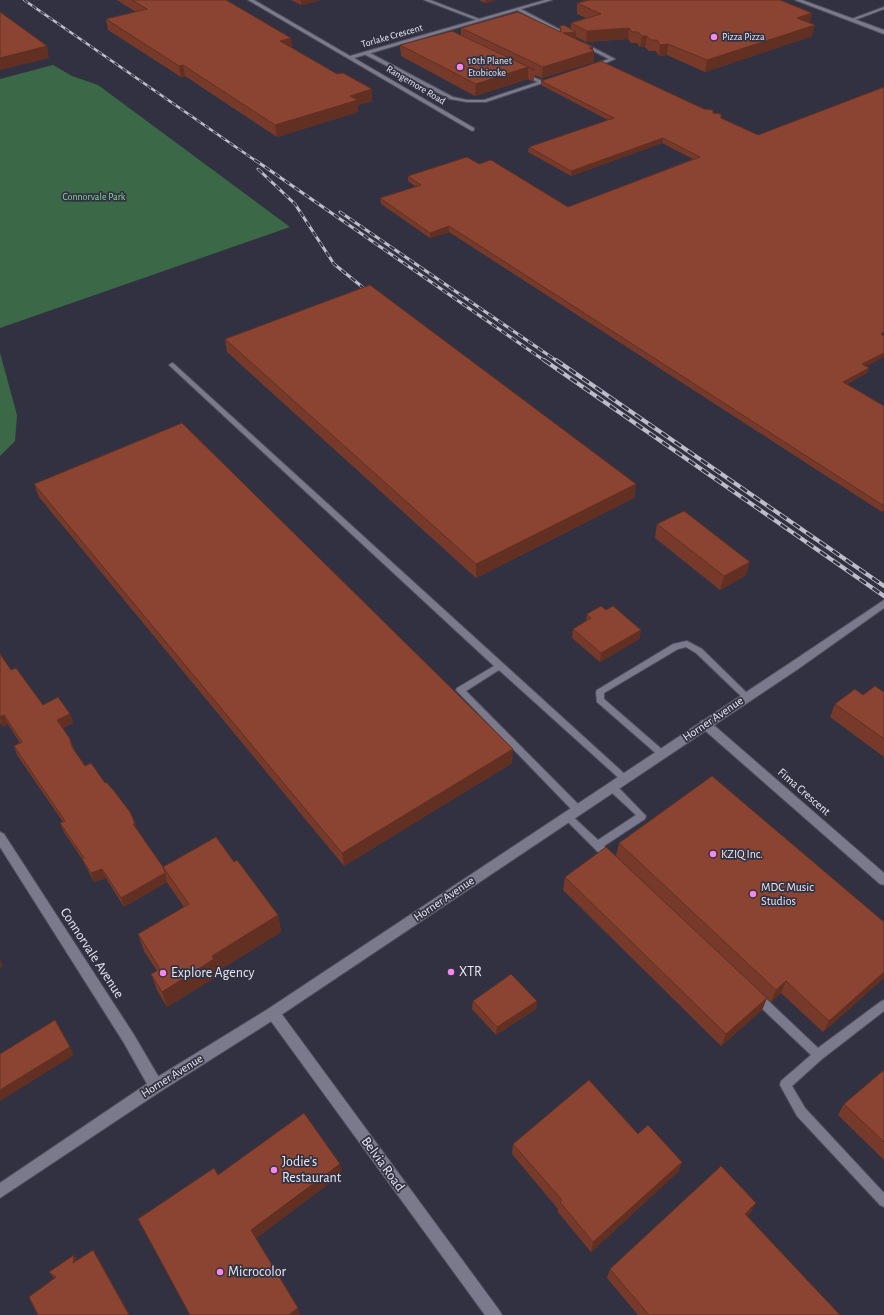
<!DOCTYPE html>
<style>
body{margin:0}
canvas{display:block;background:#323142}
</style>
<canvas width="884" height="1315"></canvas>
<script>
const c = document.querySelector('canvas').getContext('2d');
c.lineJoin = 'round';
function fillPath(path, color) {
  c.fillStyle = color;
  c.fill(path, 'evenodd');
}
function shape(rows) {
  const path = new Path2D();
  for (const r of rows) {
    path.moveTo(r[0], r[1]);
    for (let i = 2; i < r.length; i += 2) path.lineTo(r[i], r[i + 1]);
  }
  return path;
}
function trace(path, color, width, dash) {
  c.strokeStyle = color;
  c.lineWidth = width;
  c.lineCap = dash ? 'butt' : 'round';
  c.setLineDash(dash || []);
  c.stroke(path);
}
function label(font, color, halo, rows, align = 'center') {
  c.font = font + ' "Alegreya Sans",sans-serif';
  c.lineWidth = 3.5;
  c.setLineDash([]);
  c.textBaseline = 'middle';
  c.strokeStyle = halo;
  c.fillStyle = color;
  for (const [text, x, y, turn = 0] of rows) {
    c.save();
    c.translate(x, y);
    c.rotate((+turn || 0) * Math.PI / 180);
    c.textAlign = isNaN(turn) ? turn : align;
    if (halo) c.strokeText(text, 0, 0);
    c.fillText(text, 0, 0);
    c.restore();
  }
}
fillPath(shape([
 [53,65,72,76,98,85,290,227,0,328,0,79],
 [0,353,17,415,15,441,0,456]
]), '#3b6846');
const service = shape([
 [424,0,430,0,482,20,479,21,424,0],
 [884,7,884,9,852,21,849,20,884,7],
 [517,8,519,8,572,36,569,37,517,10,517,8],
 [582,43,584,43,615,59,596,67,592,67,592,65,609,59,582,45,582,43],
 [364,52,368,52,453,97,467,100,484,100,538,82,522,75,522,73,524,73,542,81,550,79,552,80,486,102,467,102,450,99,364,54,364,52],
 [172,363,174,364,628,777,629,779,628,781,625,782,622,781,499,670,466,691,581,807,582,810,581,813,578,814,575,813,456,690,457,688,494,666,170,366,169,365,172,363],
 [687,641,702,649,751,697,750,699,747,700,744,699,696,653,686,647,678,649,604,693,604,699,665,752,666,754,665,756,662,757,659,756,597,702,596,692,597,690,673,644,687,641],
 [612,783,615,784,646,816,645,819,604,846,614,857,612,860,609,861,606,860,563,817,564,814,567,813,570,814,598,840,636,815,609,790,608,787,609,784,612,783],
 [757,992,761,994,818,1048,880,1002,884,1000,884,1011,822,1059,792,1086,805,1108,884,1193,884,1207,880,1205,797,1116,780,1085,781,1081,811,1055,753,1000,752,997,753,994,757,992]
]);
const minor = shape([
 [248,0,254,0,350,56,545,0,552,0,354,58,474,128,474,130,472,131,248,0],
 [705,720,709,721,884,873,884,885,880,884,701,727,700,724,701,721,705,720],
 [0,832,4,834,134,1035,161,1081,163,1086,161,1091,156,1092,151,1091,124,1043,0,847,0,832],
 [273,1007,278,1009,499,1310,502,1315,485,1315,268,1017,267,1013,268,1009,273,1007]
]);
const secondary = shape([
 [795,0,802,0,884,30,884,34,795,0],
 [884,600,884,608,798,669,278,1017,161,1091,0,1198,0,1183,151,1081,268,1009,790,663,884,600]
]);
trace(service, '#504f5d', 2);
trace(minor, '#504f5d', 2);
trace(secondary, '#504f5d', 2);
fillPath(service, '#7b7a8d');
fillPath(minor, '#7b7a8d');
fillPath(secondary, '#7b7a8d');
const railFar2 = shape([
 [24,0,256,161]
]);
const railFar1 = shape([
 [255,160,545,361],
 [258,169,295,204,334,264,371,294],
 [340,212,557,361]
]);
const rail = shape([
 [544,360,884,596],
 [556,360,884,586]
]);
trace(railFar2, '#bdbcc8', 2.5);
trace(railFar1, '#bdbcc8', 3);
trace(rail, '#bdbcc8', 4);
trace(railFar2, '#323142', 1.5, [5]);
trace(railFar1, '#323142', 2, [6]);
trace(rail, '#323142', 2.5, [8]);
fillPath(shape([
 [117,0,226,0,291,38,292,48,372,101,358,105,358,112,277,137,185,76,181,77,108,30,106,19,136,12],
 [291,0,321,0,301,5],
 [479,0,496,0,485,3],
 [577,3,810,23,812,36,705,72,667,55,659,56,656,51,649,51,645,47,640,47,637,43,631,43,628,39,586,42,576,37,576,39,593,47,593,50,594,51,594,62,542,78,534,75,534,82,528,79,475,96,401,56,400,45,461,35,461,28,560,31,560,26,571,29,571,23,586,18,577,14],
 [541,81,704,109,721,118,867,366,869,368,867,373,847,384,884,406,884,511,882,512,449,232,430,238,381,204,380,198,416,187,408,181,408,176,479,164,568,207,693,159,662,143,571,176,528,152,529,147,608,120,541,85],
 [225,339,636,484,634,498,476,578,227,352],
 [34,484,512,763,344,866,39,497],
 [657,524,746,575,720,590,655,538],
 [606,610,641,630,639,639,600,662,572,638,573,629,586,621,587,614],
 [0,654,11,670,43,705,70,714,73,723,63,728,70,739,74,750,85,766,138,831,163,867,234,862,278,915,281,932,218,971,219,975,167,1007,157,990,151,974,157,971,144,951,138,934,184,907,168,884,167,882,124,907,106,878,94,882,86,867,82,859,64,832,60,823,63,822,17,755,14,746,20,743,8,724,3,727,0,722],
 [884,692,884,757,830,717,835,704,863,695],
 [619,843,884,922,884,978,823,1032,781,993,771,1002,616,856],
 [565,877,767,998,762,1010,721,1046,563,890],
 [473,1001,537,1001,536,1009,496,1035,472,1009],
 [884,1070,884,1160,838,1115,844,1104],
 [638,1134,682,1162,678,1172,591,1252,558,1212,558,1209,512,1154,513,1144],
 [756,1203,750,1213,747,1216,840,1315,638,1315,607,1278,610,1269],
 [93,1250,99,1260,54,1278,49,1272,74,1255,78,1261]
]), '#773a2a');
fillPath(shape([
 [301,0,321,0,301,5],
 [485,0,496,0,485,3],
 [812,13,810,23,797,18],
 [815,25,812,36,705,72,707,60],
 [629,28,628,39,586,42,587,31],
 [576,32,576,43,563,33],
 [642,36,647,36,645,47,640,47],
 [291,38,292,49,280,41],
 [668,44,667,55,659,56,660,45],
 [47,46,49,58,0,70,0,58],
 [593,47,593,52,594,51,594,62,542,78,543,67],
 [183,65,185,76,181,77,179,66],
 [528,67,528,79,475,96,476,84],
 [372,89,372,101,358,105,358,112,277,137,275,125,350,96],
 [663,138,662,143,571,176,571,171],
 [449,226,449,232,430,238,430,233],
 [884,353,884,357,861,369,862,364],
 [869,368,867,373,841,387,843,382],
 [636,484,634,498,476,578,476,564],
 [884,506,884,511,882,512,884,507],
 [750,562,746,575,720,590,724,576],
 [641,630,639,639,600,662,601,653],
 [70,714,73,723,60,729,57,720],
 [4,715,8,724,3,727,0,719,0,717],
 [513,749,512,763,344,866,342,853],
 [135,823,138,831,133,824],
 [102,869,106,878,94,882,91,873],
 [165,873,167,882,124,907,121,898],
 [278,915,281,932,218,971,219,975,167,1007,162,992,212,956],
 [0,960,3,966,0,968],
 [884,972,884,978,823,1032,829,1021],
 [786,981,781,993,771,1002,776,990],
 [767,998,762,1010,721,1046,726,1034],
 [537,1001,536,1009,496,1035,497,1027],
 [70,1047,74,1055,0,1101,0,1090],
 [682,1162,678,1172,591,1252,593,1242],
 [340,1164,342,1174,254,1240,251,1230],
 [756,1203,750,1213,740,1224,745,1214],
 [93,1250,99,1260,130,1315,129,1315],
 [74,1255,80,1264,73,1263],
 [298,1308,300,1315,289,1315]
]), '#613022');
const building = shape([
 [132,0,226,0,291,38,280,41,337,74,343,73,372,89,350,96,358,100,275,125,183,65,179,66,106,19,147,9,132,0],
 [589,0,780,0,812,13,797,18,815,25,707,60,668,44,660,45,657,40,650,40,647,36,642,36,638,32,632,32,629,28,587,31,571,23,601,14,577,3,589,0],
 [0,12,47,46,0,58,0,12],
 [518,12,561,32,560,26,564,25,576,32,563,33,593,47,589,48,594,51,543,67,461,28,518,12],
 [452,31,535,70,528,67,476,84,400,45,452,31],
 [601,61,704,109,713,110,713,113,721,114,721,118,758,135,884,87,884,332,881,334,884,336,884,353,862,364,869,368,843,382,884,406,884,506,449,226,430,233,380,198,421,185,408,176,467,157,479,164,491,160,568,207,700,157,663,138,571,171,529,147,614,118,541,81,601,61],
 [370,285,636,484,476,564,225,339,370,285],
 [182,423,513,749,342,853,34,484,182,423],
 [684,511,750,562,724,576,657,524,684,511],
 [601,606,606,610,613,606,641,630,601,653,573,629,591,618,587,614,601,606],
 [0,654,11,670,16,668,43,705,58,697,70,714,57,720,70,739,72,747,85,766,91,763,105,783,106,782,114,791,130,812,135,823,133,824,163,867,165,873,121,898,102,869,91,873,82,859,84,858,60,823,65,821,14,746,22,742,4,715,0,717,0,654],
 [875,686,884,692,884,739,835,704,855,689,863,695,875,686],
 [712,776,884,922,884,972,829,1021,786,981,776,990,619,843,712,776],
 [216,837,234,862,237,860,278,915,212,956,214,959,162,992,151,974,160,969,138,934,189,904,163,867,216,837],
 [606,847,767,998,726,1034,565,877,606,847],
 [511,974,537,1001,497,1027,473,1001,511,974],
 [55,1020,70,1047,0,1090,0,1054,55,1020],
 [884,1070,884,1142,844,1104,884,1070],
 [589,1080,638,1134,648,1125,682,1162,593,1242,560,1202,562,1200,513,1144,589,1080],
 [304,1113,340,1164,251,1230,298,1308,289,1315,190,1315,138,1219,214,1168,218,1175,304,1113],
 [721,1166,756,1203,745,1214,840,1315,649,1315,610,1269,721,1166],
 [93,1250,129,1315,38,1315,29,1297,56,1277,49,1272,74,1255,73,1263,93,1250]
]);
fillPath(building, '#8a4431');
trace(building, '#613022', 1);
for (const [x, y, r, color] of [
 [714,37,4,"#f788eb"],
 [460,67,4,"#f788eb"],
 [713,854,4,"#f788eb"],
 [753,894,4,"#f788eb"],
 [451,972,4,"#f788eb"],
 [163,973,4,"#f788eb"],
 [274,1170,4,"#f788eb"],
 [220,1272,4,"#f788eb"]
]) {
  const dot = new Path2D();
  dot.arc(x, y, r, 0, 2 * Math.PI);
  c.fillStyle = color;
  c.fill(dot);
  trace(dot, '#323142', 1.5);
}
label('10px', '#e9e8f3', '#323142', [
 ["Torlake Crescent",392,36,-16],
 ["Rangemore Road",416,85,31]
]);
label('10px', '#e9e8f3', '#323142', [
 ["Pizza Pizza",722,37],
 ["10th Planet",468,61],
 ["Etobicoke",468,73]
], 'left');
label('10px', '#81dc98', '#323142', [
 ["Connorvale Park",94,197]
]);
label('12px', '#e9e8f3', '#323142', [
 ["Horner Avenue",713,719,-34],
 ["Fima Crescent",804,792,41],
 ["Horner Avenue",444,899,-34],
 ["Horner Avenue",172,1076,-32]
]);
label('12px', '#e9e8f3', '#323142', [
 ["KZIQ Inc.",721,854],
 ["MDC Music",761,887],
 ["Studios",761,901]
], 'left');
label('14px', '#e9e8f3', '#323142', [
 ["Connorvale Avenue",92,953,57],
 ["Belvia Road",383,1164,54]
]);
label('14px', '#e9e8f3', '#323142', [
 ["XTR",459,972],
 ["Explore Agency",171,973],
 ["Jodie's",282,1162],
 ["Restaurant",282,1178],
 ["Microcolor",228,1272]
], 'left');
</script>
